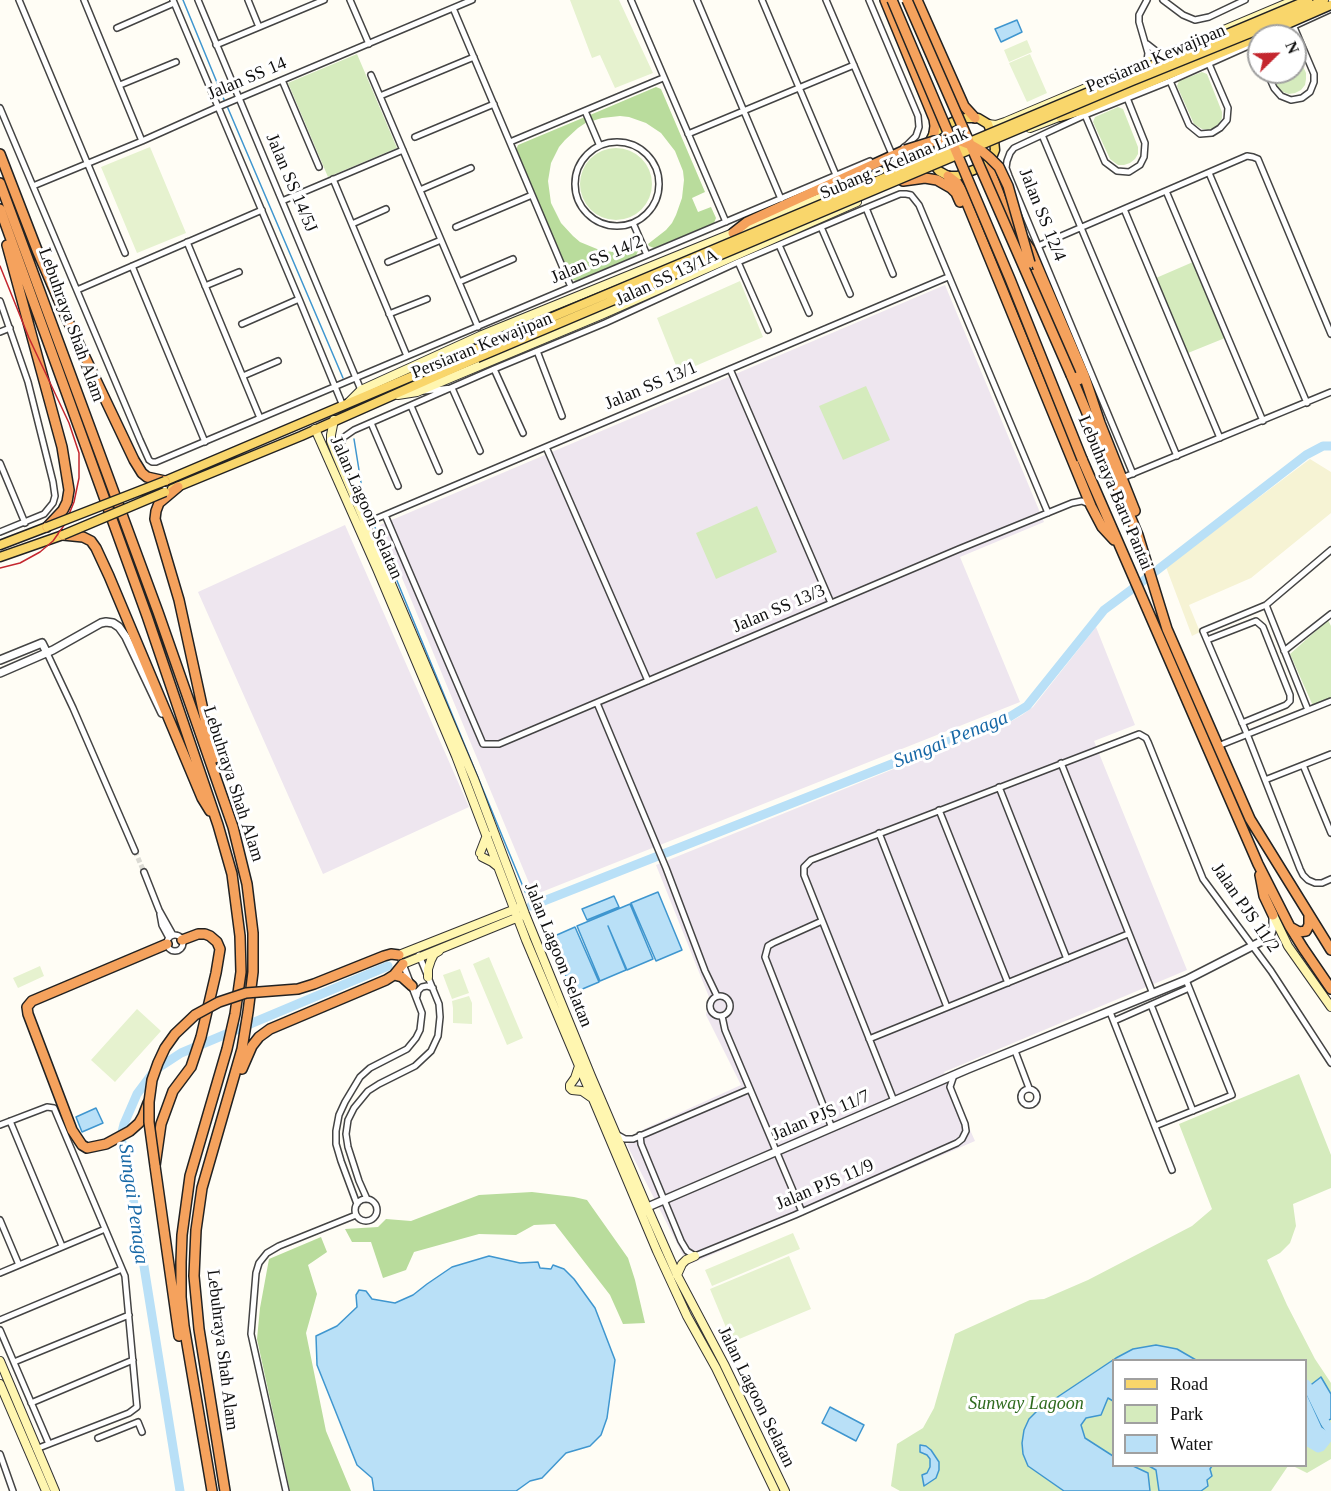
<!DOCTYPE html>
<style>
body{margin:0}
#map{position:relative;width:1331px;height:1491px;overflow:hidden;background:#fffdf5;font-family:"Times New Roman",serif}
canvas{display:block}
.legend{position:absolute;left:1112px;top:1359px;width:195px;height:108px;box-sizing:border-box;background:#fff;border:2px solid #a0a0a0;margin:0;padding:8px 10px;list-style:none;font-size:18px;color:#111}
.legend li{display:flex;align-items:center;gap:12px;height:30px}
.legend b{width:30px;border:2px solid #a0a0a0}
.north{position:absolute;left:1247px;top:24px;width:60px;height:60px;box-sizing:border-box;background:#fff;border:2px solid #a0a0a0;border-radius:50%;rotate:67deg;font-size:16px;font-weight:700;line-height:24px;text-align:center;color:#111}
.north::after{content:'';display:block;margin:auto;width:21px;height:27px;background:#c4262e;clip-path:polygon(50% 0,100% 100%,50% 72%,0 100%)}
</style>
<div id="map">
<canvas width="1331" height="1491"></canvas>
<ul class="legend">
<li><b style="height:8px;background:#f9d66b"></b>Road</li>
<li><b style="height:16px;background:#d5ebbd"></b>Park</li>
<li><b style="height:16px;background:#b9e0f7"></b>Water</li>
</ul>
<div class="north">N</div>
</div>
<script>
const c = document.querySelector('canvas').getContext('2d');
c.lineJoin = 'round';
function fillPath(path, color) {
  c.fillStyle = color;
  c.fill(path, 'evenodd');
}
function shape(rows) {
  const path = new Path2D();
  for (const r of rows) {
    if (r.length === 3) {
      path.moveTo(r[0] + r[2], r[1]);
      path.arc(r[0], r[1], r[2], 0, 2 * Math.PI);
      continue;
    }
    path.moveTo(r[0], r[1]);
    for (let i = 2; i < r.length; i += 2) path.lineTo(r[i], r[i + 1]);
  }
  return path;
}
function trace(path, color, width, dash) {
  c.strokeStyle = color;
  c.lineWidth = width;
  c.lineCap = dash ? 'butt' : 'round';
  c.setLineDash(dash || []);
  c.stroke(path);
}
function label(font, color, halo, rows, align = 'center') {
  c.font = font + ' "Times New Roman",serif';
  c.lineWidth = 6;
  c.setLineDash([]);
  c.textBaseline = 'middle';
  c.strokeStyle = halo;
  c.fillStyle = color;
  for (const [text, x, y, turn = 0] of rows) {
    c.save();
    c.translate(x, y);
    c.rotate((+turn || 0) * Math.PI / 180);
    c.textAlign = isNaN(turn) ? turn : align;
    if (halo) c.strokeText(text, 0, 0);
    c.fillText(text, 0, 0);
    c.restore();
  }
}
fillPath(shape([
 [945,285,1044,522,960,557,1020,702,534,895,380,525],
 [345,525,469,807,323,874,198,592],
 [1096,627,1135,725,1094,741,1187,970,944,1072,975,1141,688,1265,627,1145,644,1129,741,1085,706,1015,709,997,656,865,1010,722,1022,715,1033,707]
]), '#eee6ef');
fillPath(shape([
 [1310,459,1331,472,1331,513,1251,578,1189,605,1200,632,1192,636,1166,567]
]), '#f6f3d4');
fillPath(shape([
 [1295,48,1306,73,1306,79,1305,85,1301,90,1295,93,1289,94,1283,92,1278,88,1270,72,1295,72],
 [357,54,397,148,328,177,288,83],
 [1202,72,1207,74,1222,112,1222,118,1219,124,1214,128,1208,130,1202,129,1194,124,1177,86,1179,81],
 [1118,107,1123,109,1138,147,1138,154,1135,159,1130,163,1124,165,1118,165,1110,159,1093,122,1095,117],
 [616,184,36],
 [1193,262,1225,338,1188,353,1156,278],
 [866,386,890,440,843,460,819,406],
 [757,506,777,552,716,579,696,533],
 [1328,620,1331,626,1331,699,1313,706,1290,654],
 [1299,1074,1331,1155,1331,1188,1293,1204,1296,1226,1290,1243,1280,1253,1267,1260,1287,1305,1315,1359,1331,1383,1331,1459,1307,1473,1293,1466,1306,1466,1306,1360,1114,1360,1114,1466,1288,1466,1271,1491,900,1491,891,1486,897,1444,923,1428,934,1408,955,1334,1030,1300,1044,1299,1088,1280,1192,1226,1212,1209,1179,1124]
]), '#d5ebbd');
fillPath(shape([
 [656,87,661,89,705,192,692,198,698,212,711,207,716,218,714,223,654,248,649,246,648,244,666,230,672,223,676,215,682,198,684,180,683,171,675,151,661,133,646,123,629,117,620,116,602,118,592,121,590,115],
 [585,117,587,122,578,128,565,140,559,147,551,163,548,181,551,203,561,223,573,236,580,242,597,249,605,251,614,252,637,249,638,251,636,256,576,281,571,279,516,150,518,145],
 [532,1192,574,1197,587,1200,628,1258,635,1280,645,1323,623,1324,610,1295,555,1224,534,1225,516,1235,479,1234,414,1252,406,1270,383,1278,371,1242,352,1242,345,1229,378,1227,386,1219,411,1221,479,1195],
 [321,1237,327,1252,308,1265,317,1294,306,1333,326,1431,351,1491,290,1491,257,1339,260,1308,269,1259]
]), '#b9dc9c');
fillPath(shape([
 [570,0,619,0,653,73,615,88,600,55,592,58],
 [1027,40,1032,52,1009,62,1004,50],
 [1030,54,1047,93,1027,102,1009,63],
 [150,147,186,233,137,253,101,167],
 [740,281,763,337,679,373,657,318],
 [489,957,523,1038,507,1045,473,964],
 [40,966,44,976,18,988,13,978],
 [460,969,469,993,452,999,443,975],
 [469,996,472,1003,472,1024,453,1023,453,1008,452,1001],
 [137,1009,161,1031,115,1082,91,1060],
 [793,1233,800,1249,712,1286,705,1270],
 [789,1256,811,1309,732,1342,710,1289]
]), '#e6f2cf');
const water = shape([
 [1017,20,1022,32,1001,42,995,29,1017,20],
 [658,892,682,950,656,961,631,903,658,892],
 [614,896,619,907,587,920,582,909,614,896],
 [630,904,653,959,627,970,608,926,626,970,600,981,577,926,630,904],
 [575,927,599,982,573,993,550,938,575,927],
 [96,1108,103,1123,82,1132,76,1117,96,1108],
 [489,1256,520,1263,538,1262,540,1268,551,1269,553,1265,564,1269,574,1279,595,1308,615,1360,607,1418,601,1435,590,1446,566,1453,542,1478,530,1481,516,1491,374,1491,372,1478,357,1465,317,1365,316,1336,337,1326,357,1307,356,1295,359,1290,366,1291,372,1299,395,1303,413,1295,427,1284,452,1267,489,1256],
 [1156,1345,1177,1349,1196,1360,1114,1360,1113,1401,1108,1398,1101,1415,1086,1418,1081,1425,1085,1438,1113,1456,1114,1466,1133,1466,1148,1473,1150,1491,1064,1491,1028,1466,1023,1454,1022,1443,1024,1430,1029,1419,1038,1410,1116,1358,1133,1349,1156,1345],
 [1321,1377,1331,1394,1331,1419,1325,1422,1308,1387,1321,1377],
 [1307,1394,1322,1427,1329,1432,1318,1446,1306,1439,1306,1396,1307,1394],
 [830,1407,864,1425,856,1441,822,1423,830,1407],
 [920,1445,926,1446,931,1450,939,1462,939,1470,936,1478,924,1486,922,1475,927,1473,930,1467,930,1459,927,1455,920,1452,920,1445],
 [1149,1466,1212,1466,1210,1469,1212,1476,1207,1480,1208,1486,1201,1491,1159,1491,1156,1470,1149,1466]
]);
fillPath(water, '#b9e0f7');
trace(water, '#3f96cf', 1.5);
trace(shape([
 [183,0,225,102],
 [227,106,343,378],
 [354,439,364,501,371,516],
 [374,525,531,906]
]), '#3f96cf', 1.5);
trace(shape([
 [531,906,1006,719,1027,706,1104,610,1143,581,1306,455,1323,446,1331,446],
 [1306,1384,1308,1387,1325,1422,1331,1431],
 [1308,1442,1318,1448,1321,1447,1331,1434],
 [180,1491,134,1204,123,1150,121,1136,124,1124,137,1094,155,1070,181,1053,388,966]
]), '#b9e0f7', 9);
trace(shape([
 [135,851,144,872]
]), '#dbdad3', 5, [5, 2.5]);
const minor = shape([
 [19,0,125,253],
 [84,0,142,141],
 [173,0,299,299,343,406],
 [198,0,361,390],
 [248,0,259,27],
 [350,0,369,44],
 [631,0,726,222],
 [697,0,781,199],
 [762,0,836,175],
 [826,0,891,152],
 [869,0,918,116,919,127,916,136,907,145,904,147],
 [1163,0,1183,15,1195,20,1209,17,1245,0],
 [453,8,571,287],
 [117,28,174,3],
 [1272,36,1331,9],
 [1147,44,1156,51,1165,54],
 [216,45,324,0],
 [1147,61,1148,53,1139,22,1139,15,1147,0],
 [1267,72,1274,88,1281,96,1291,100,1302,98,1310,92,1314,82,1314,74,1294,27],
 [371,75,478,327],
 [282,80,319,167],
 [1170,81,1189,125,1200,134,1212,133,1220,128,1227,120,1228,108,1209,64],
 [120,85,176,62],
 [380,96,474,57],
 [0,108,140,440,149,460,152,462,156,462,870,161],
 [585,111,599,144],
 [1085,115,1105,162,1117,171,1129,172,1140,165,1144,157,1145,143,1127,98],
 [688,134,854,65],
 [1042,135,1177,456],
 [415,137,494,104],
 [617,184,42],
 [510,142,663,78],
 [1209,173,1307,403],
 [333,179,407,356],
 [33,186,142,141,218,107,472,0],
 [420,190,471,168],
 [1166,191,1263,421],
 [282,201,403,150],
 [866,208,893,274],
 [1124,209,1220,438],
 [633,223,647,255],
 [352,224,386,209],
 [456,227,532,195],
 [821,227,850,294],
 [187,242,260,418],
 [779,245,809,313],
 [1038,246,1247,156,1253,157,1258,159,1331,334],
 [388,262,441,240],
 [738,262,768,330],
 [132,266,205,442],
 [459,282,513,259],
 [205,286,239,272],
 [77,290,262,210],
 [0,301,28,382,53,482,55,496,53,503,44,514,0,532],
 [389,314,427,299],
 [242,324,299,299],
 [0,332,10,328],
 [537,351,562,416],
 [494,369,523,433],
 [730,369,831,603],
 [243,376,278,361],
 [424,391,452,388,480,451],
 [411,406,439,471],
 [371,423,398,486],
 [546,447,648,681],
 [336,454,344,437,354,430,494,369,605,323,738,262,866,208,900,194,906,194,911,195,919,205,1048,513],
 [0,463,25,523],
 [1133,474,1009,176,1006,168,1007,161,1010,153,1014,148,1029,141,1085,115,1170,81,1255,43],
 [1122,478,1331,392],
 [385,515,483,744,499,744,959,549,1072,503,1082,501,1089,504],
 [366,523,948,277],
 [1331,550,1266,605,1203,631,1247,734,1300,869,1303,875,1308,880,1315,883,1322,883,1331,879],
 [1266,605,1308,710],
 [1207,640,1256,621,1263,627,1290,695,1290,701,1286,705,1242,723],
 [1284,651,1331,614],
 [47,653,73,708,135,851],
 [597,703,666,868,705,971,717,996],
 [1218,746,1331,701],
 [1061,763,1153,994],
 [1303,765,1331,833],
 [1265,780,1331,754],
 [999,787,1067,959],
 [939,810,1008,983],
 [879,833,947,1007],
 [144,872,159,910,173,935],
 [160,914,162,925,169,938],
 [822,921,773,943,768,946,765,957,832,1128],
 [175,943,8],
 [720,1006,10],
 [417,996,418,991,422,987,427,986,433,988],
 [1151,1005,1193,1111],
 [1110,1012,1172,1170],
 [722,1016,725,1030,802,1212],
 [1114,1021,1189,988],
 [869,1039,1128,934],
 [1015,1051,1029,1088],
 [1029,1097,8],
 [894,1101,804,875,804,867,811,860,1139,734,1146,738,1148,742,1203,879,1271,971,1331,1063],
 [10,1121,62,1246],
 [0,1125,47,1107,54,1108,125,1276,137,1407,129,1413,36,1449],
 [1155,1126,1232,1095,1186,980],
 [616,1134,625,1139,633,1139,750,1089],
 [640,1135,641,1144,681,1241,687,1251,695,1256,795,1215,957,1143,962,1139,966,1131,965,1124,950,1087,954,1075],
 [367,1199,359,1181,348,1147,346,1134,348,1120,354,1108,368,1091,379,1084,415,1066,431,1051,438,1036,440,1017,439,1004,419,955],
 [366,1210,11],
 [357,1204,341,1161,336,1144,336,1131,339,1115,345,1102,360,1077,370,1068,407,1049,416,1038,420,1030,422,1013,403,964],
 [0,1220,19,1265],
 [0,1273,105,1229],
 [0,1320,122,1269],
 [0,1330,49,1444],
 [14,1362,129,1315],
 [31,1403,133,1360],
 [98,1438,138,1422,142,1432],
 [0,1454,13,1491],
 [286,1491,251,1334,256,1273,259,1263,267,1253,279,1246,356,1215]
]);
const tertiary = shape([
 [0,660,42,643,47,653],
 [0,673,53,650,101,623,106,622,113,623,119,627,126,637,162,713],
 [643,1209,968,1069,1186,980,1270,937,1273,927,1273,915]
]);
const secondary = shape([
 [988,124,996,125,1005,122,1295,0],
 [1030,128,1064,115],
 [398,395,417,392,601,315,857,202],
 [349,402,361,390,482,335,918,158,929,149],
 [334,420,331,435,331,441,336,454,474,779,525,914,591,1076,647,1207,677,1275,724,1364,785,1491],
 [315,429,377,569,456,756,526,940,657,1251,687,1316,716,1368,775,1491],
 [480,853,487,835],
 [482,857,492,862,497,866],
 [1273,915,1288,946,1331,1007],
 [399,955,518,908],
 [403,964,521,916],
 [428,977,428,969,431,960,434,954,439,951],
 [579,1066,575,1078,570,1085,570,1088,572,1090,582,1091,592,1098],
 [677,1275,682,1264,686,1260,695,1256],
 [0,1361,55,1491],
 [0,1384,46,1491]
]);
const primary = shape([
 [1060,117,1084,110,1259,37],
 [966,118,978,118,988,124,994,140,995,150,991,160,984,166,958,176,948,176,939,171,934,165,929,149,930,141,934,133,942,127,957,120,966,118],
 [165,481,474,350],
 [172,489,301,436,477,358],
 [0,545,47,527],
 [0,557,63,535]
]);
const motorway = shape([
 [885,0,934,119,935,126,934,133],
 [917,0,964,106,975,118],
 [0,154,37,250,66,317,134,460,142,473,147,477,165,481],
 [991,160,991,169,992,176,1008,217,1030,249,1084,375,1100,423,1135,511],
 [948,176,957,183,962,191,1091,506,1102,527,1114,540],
 [903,181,925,178,937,180,951,188,956,193,960,202],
 [0,183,158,612,233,827,247,884,253,933,253,972,248,1012,242,1049,202,1188,196,1230,194,1276,199,1329,225,1491],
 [0,209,147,616,218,825,232,874,240,936,241,972,235,1014,227,1049,190,1176,182,1235,181,1262,181,1297,184,1326,212,1491],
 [733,233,747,222,905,150],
 [7,245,62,447,69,490,67,502,63,510,47,527],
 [1034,274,1054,324,1079,380],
 [1071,375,1138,535,1167,629,1250,819,1331,950],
 [1082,459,1258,864,1290,927,1303,948,1331,989],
 [178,487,159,503,156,511,155,519,179,600,208,733,215,758],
 [63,535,83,537,91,541,96,548,109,576,202,798,210,811],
 [1260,875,1264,896,1273,915],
 [1290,927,1299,932,1306,931,1309,925,1309,915],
 [394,975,402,977,412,986],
 [242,1069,252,1046,259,1037,270,1029,386,980,394,975,403,964],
 [148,1103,143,1116,139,1123,130,1131,106,1144,87,1148,82,1145,72,1130,28,1014,27,1007,32,1001,167,944],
 [179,1336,155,1166,161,1124,173,1091,191,1067,201,1037,216,973,220,949,217,942,210,936,205,934,198,934,182,940]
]);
trace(minor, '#444', 8);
trace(tertiary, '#444', 10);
trace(secondary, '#333', 10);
trace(primary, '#222', 11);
trace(motorway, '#222', 12);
trace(minor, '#fff', 5);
trace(tertiary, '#fff', 7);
trace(secondary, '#fff6b0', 8);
trace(primary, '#f9d66b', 8);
trace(motorway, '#f5a25d', 9);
trace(shape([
 [0,266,29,338,69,423,79,453,79,478,74,502,65,524,53,541,40,552,20,563,0,568]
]), '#c4262e', 1.5);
const primaryBridge = shape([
 [1260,36,1331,5],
 [474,350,1308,0],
 [477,358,1132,81,1248,34,1324,0],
 [47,527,165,481],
 [63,535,165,492]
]);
const motorwayBridge = shape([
 [892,0,1010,279,1082,459],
 [907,0,1071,375],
 [905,150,934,141,958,140,971,145,983,152,990,158,999,167,1008,186,1030,263],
 [155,1166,149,1122,149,1102,152,1080,158,1063,165,1048,175,1034,195,1015,219,1002,246,993,298,989,314,984,384,956,391,954,399,955]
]);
trace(primaryBridge, '#222', 11, []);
trace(motorwayBridge, '#222', 12, []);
trace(primaryBridge, '#f9d66b', 8);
trace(motorwayBridge, '#f5a25d', 9);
label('18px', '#111', '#fff', [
 ["Persiaran Kewajipan",1156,59,-23],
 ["Jalan SS 14",247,79,-23],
 ["Subang - Kelana Link",894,164,-23],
 ["Jalan SS 14/5J",291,183,67],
 ["Jalan SS 12/4",1042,215,68],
 ["Jalan SS 14/2",597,260,-23],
 ["Jalan SS 13/1A",667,278,-25],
 ["Lebuhraya Shah Alam",71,325,70],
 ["Persiaran Kewajipan",482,346,-22],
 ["Jalan SS 13/1",651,386,-23],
 ["Lebuhraya Baru Pantai",1115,493,67],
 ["Jalan Lagoon Selatan",366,508,66],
 ["Jalan SS 13/3",779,609,-23],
 ["Lebuhraya Shah Alam",233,784,72],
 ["Jalan PJS 11/2",1245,908,55],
 ["Jalan Lagoon Selatan",558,955,68],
 ["Jalan PJS 11/7",821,1116,-23],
 ["Jalan PJS 11/9",825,1185,-23],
 ["Lebuhraya Shah Alam",222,1350,83],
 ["Jalan Lagoon Selatan",756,1397,64]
]);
label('italic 18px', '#2f6b1f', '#fff', [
 ["Sunway Lagoon",1026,1404]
]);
label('italic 20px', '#1768a6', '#fff', [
 ["Sungai Penaga",951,740,-22],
 ["Sungai Penaga",133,1204,82]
]);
</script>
